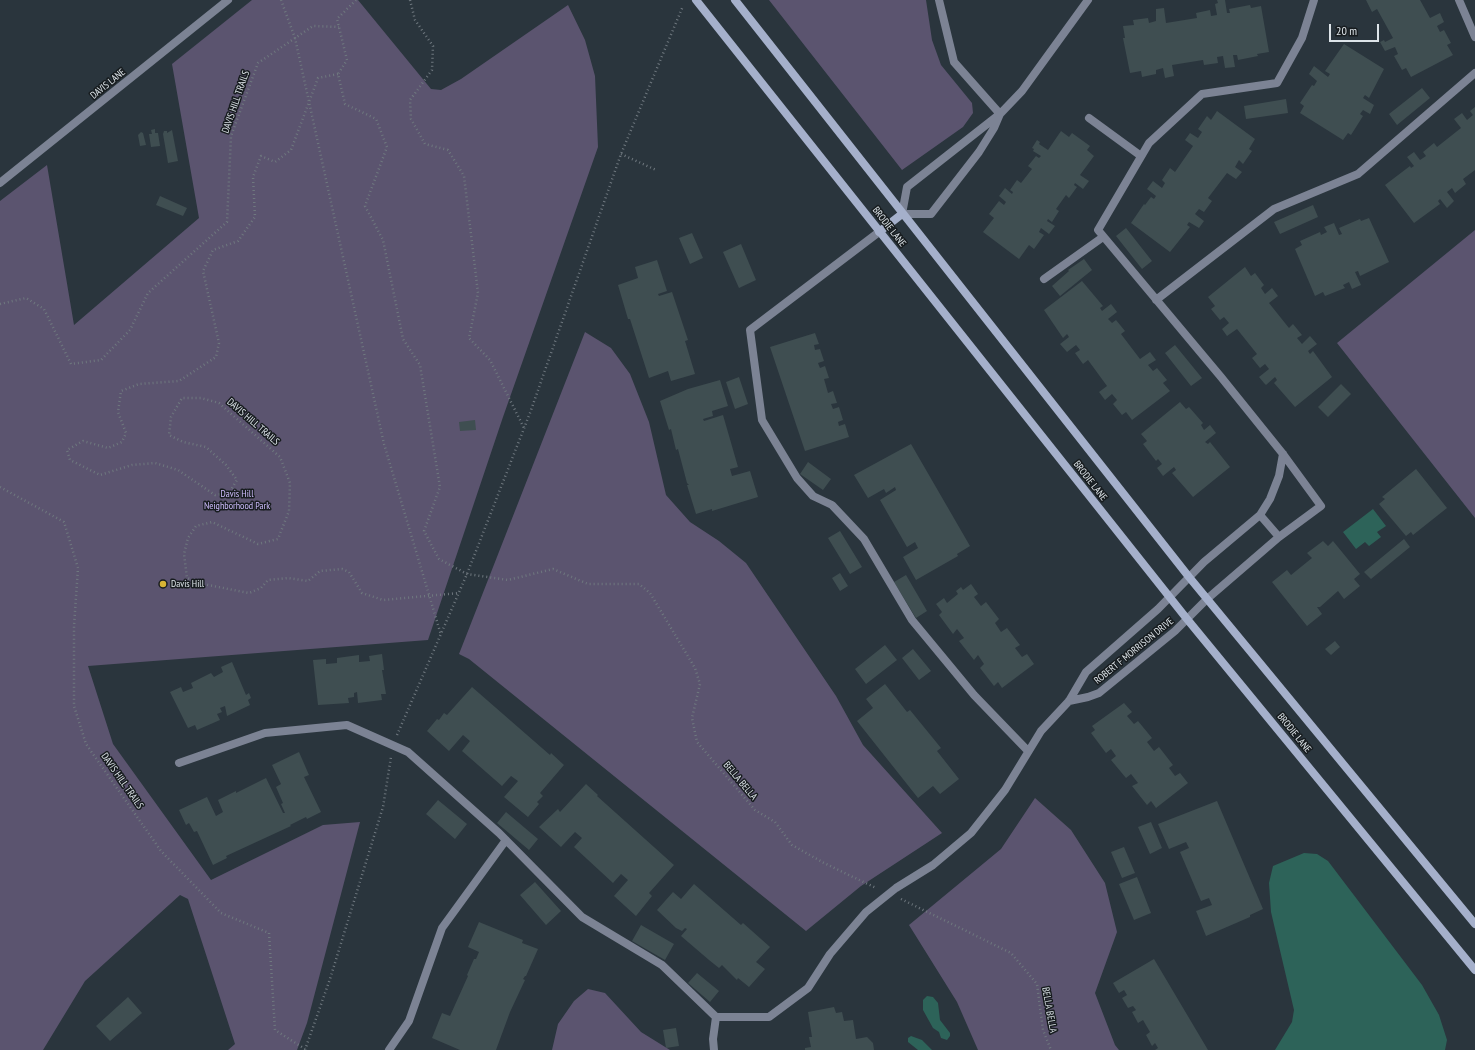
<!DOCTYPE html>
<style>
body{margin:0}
#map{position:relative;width:1475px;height:1050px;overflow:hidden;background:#2a353d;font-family:"PT Sans Narrow",sans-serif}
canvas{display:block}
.scale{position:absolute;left:1329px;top:24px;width:50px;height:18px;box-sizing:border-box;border:2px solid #dde4e9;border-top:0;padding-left:5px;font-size:12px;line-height:14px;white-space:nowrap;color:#dde4e9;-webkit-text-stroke:3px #171c1f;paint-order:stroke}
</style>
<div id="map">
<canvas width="1475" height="1050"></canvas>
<div class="scale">20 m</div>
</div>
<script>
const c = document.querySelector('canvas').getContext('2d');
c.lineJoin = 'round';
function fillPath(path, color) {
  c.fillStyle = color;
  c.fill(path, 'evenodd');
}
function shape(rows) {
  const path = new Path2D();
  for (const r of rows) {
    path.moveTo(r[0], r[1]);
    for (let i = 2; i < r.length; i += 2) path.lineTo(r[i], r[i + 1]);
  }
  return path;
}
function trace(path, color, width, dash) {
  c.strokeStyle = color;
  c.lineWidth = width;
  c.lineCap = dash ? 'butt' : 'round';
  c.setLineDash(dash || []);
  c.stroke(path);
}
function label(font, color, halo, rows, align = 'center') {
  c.font = font + ' "PT Sans Narrow",sans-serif';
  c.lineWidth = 3;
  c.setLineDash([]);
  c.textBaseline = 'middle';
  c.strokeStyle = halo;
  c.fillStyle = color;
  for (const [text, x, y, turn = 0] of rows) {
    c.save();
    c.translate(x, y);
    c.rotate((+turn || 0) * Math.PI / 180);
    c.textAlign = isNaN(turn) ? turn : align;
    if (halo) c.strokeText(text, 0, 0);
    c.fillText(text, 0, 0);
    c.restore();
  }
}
fillPath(shape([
 [252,0,358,0,431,89,441,90,461,79,568,5,585,40,595,76,598,147,503,417,428,640,88,666,113,744,211,880,323,825,360,822,307,1023,297,1050,228,1050,235,1044,188,899,180,895,85,981,43,1050,0,1050,0,201,47,165,74,325,199,218,172,64],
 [769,0,926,0,932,40,941,65,972,103,973,113,963,127,902,170],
 [1475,230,1475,518,1337,343],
 [585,332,611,348,630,374,649,422,666,495,690,522,719,541,746,563,836,696,863,745,942,833,861,886,806,931,469,659,459,654],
 [1035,798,1071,830,1105,883,1117,932,1095,993,1115,1045,1119,1050,978,1050,957,1002,909,925,1001,849],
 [588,989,605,993,641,1032,670,1050,552,1050,558,1024,574,1001]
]), '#5b546f');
fillPath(shape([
 [1373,509,1386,526,1377,532,1381,537,1369,546,1365,542,1356,549,1343,532],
 [1304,853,1317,854,1328,861,1422,985,1439,1015,1447,1040,1445,1050,1275,1050,1292,1022,1294,1010,1271,912,1269,883,1273,866],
 [927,996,933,997,938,1003,940,1020,950,1033,950,1036,947,1040,941,1038,939,1032,933,1028,923,1010,923,1000],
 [911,1036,922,1040,932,1050,918,1050,908,1042,908,1038]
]), '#2d6359');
fillPath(shape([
 [1217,0,1225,0,1227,13,1230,13,1229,9,1250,5,1251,8,1261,6,1269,52,1257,54,1258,56,1238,60,1237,55,1233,55,1235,67,1225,68,1223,56,1217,57,1218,63,1204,65,1203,60,1172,65,1174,76,1165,78,1163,68,1156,70,1156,74,1142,77,1141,71,1130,73,1123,38,1125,38,1123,26,1134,25,1133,20,1148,18,1149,23,1156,21,1156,9,1164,8,1166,23,1197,18,1196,13,1210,10,1211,16,1217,15,1215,4,1218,3],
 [1366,0,1420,0,1430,18,1440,13,1444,22,1437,26,1440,32,1444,30,1451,43,1447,45,1453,55,1411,77,1406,68,1402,70,1394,56,1398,54,1395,47,1385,51,1380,42,1384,40,1385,42,1393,38,1377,9,1372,12],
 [1344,44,1384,69,1369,98,1365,95,1363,98,1374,105,1370,114,1363,110,1360,114,1363,116,1351,135,1348,133,1343,140,1300,113,1304,106,1300,103,1312,85,1314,86,1317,81,1309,74,1314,66,1328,77,1330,74,1325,71],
 [1422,88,1430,98,1397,125,1389,114],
 [1286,99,1288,113,1246,119,1244,106],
 [1475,107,1475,170,1463,179,1466,184,1455,193,1452,188,1447,192,1454,201,1447,208,1440,199,1438,201,1440,204,1414,223,1385,185,1410,166,1411,168,1414,166,1407,157,1414,152,1420,160,1426,156,1423,152,1434,143,1437,147,1461,128,1454,119,1462,113,1467,120,1473,115,1470,111],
 [1217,111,1255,139,1249,149,1252,151,1243,164,1239,160,1235,167,1242,172,1236,179,1227,173,1208,198,1212,201,1204,212,1199,209,1195,214,1204,221,1199,228,1189,222,1187,225,1190,227,1170,252,1131,223,1144,204,1145,205,1151,197,1154,199,1156,196,1147,189,1153,181,1162,188,1165,183,1162,180,1170,168,1175,172,1193,146,1185,140,1190,133,1198,138,1202,132,1198,129,1207,116,1211,120],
 [155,129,155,133,158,133,160,146,151,147,149,134,152,134,151,130],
 [172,130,178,161,168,163,163,134,164,131,167,131,167,133],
 [1061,131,1069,137,1072,133,1090,146,1087,150,1094,156,1080,175,1089,181,1083,189,1075,183,1074,185,1077,187,1069,198,1066,195,1056,209,1059,211,1052,222,1048,219,1047,221,1055,226,1049,234,1041,228,1039,232,1044,235,1034,249,1029,245,1019,259,983,232,994,218,989,214,999,201,1004,205,1006,202,999,196,1005,188,1012,194,1013,192,1010,190,1017,180,1021,183,1032,169,1028,166,1036,156,1039,158,1041,156,1033,151,1034,149,1032,148,1037,140,1040,142,1039,144,1048,150],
 [141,132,143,133,146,145,140,146,138,135],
 [160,196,187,208,183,216,156,205],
 [1313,205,1318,217,1280,234,1274,222],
 [1369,218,1389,262,1360,276,1358,271,1355,272,1361,285,1352,289,1349,282,1343,285,1345,288,1325,296,1323,292,1315,296,1295,249,1302,245,1300,241,1320,232,1321,235,1327,232,1324,227,1334,223,1339,235,1342,234,1339,228,1360,219,1361,221],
 [1126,228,1152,261,1142,269,1116,236],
 [692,233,703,258,690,264,679,238],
 [741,244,756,280,739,288,723,252],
 [1084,259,1092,270,1060,296,1052,286,1069,271,1068,270],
 [657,260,667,291,658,294,659,296,672,292,688,340,685,341,695,374,671,381,668,371,649,378,630,319,628,319,618,285,638,278,635,267],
 [1245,267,1251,276,1255,273,1264,285,1261,288,1265,294,1272,288,1278,296,1269,303,1289,328,1293,324,1302,335,1297,338,1302,344,1310,336,1317,344,1308,351,1310,354,1313,351,1332,377,1295,407,1274,383,1277,380,1275,377,1266,385,1264,383,1259,377,1269,369,1265,364,1260,368,1252,358,1257,354,1237,329,1227,336,1222,329,1229,323,1224,317,1220,320,1211,309,1215,306,1208,297],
 [1082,281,1103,306,1100,308,1102,311,1111,304,1117,312,1108,319,1112,323,1116,320,1125,331,1121,334,1140,359,1150,352,1156,360,1148,365,1153,371,1157,368,1167,380,1163,383,1170,391,1132,420,1126,412,1122,415,1113,404,1117,400,1112,394,1105,400,1099,392,1107,386,1088,360,1083,364,1075,353,1080,350,1076,345,1067,352,1060,344,1069,337,1067,334,1063,338,1044,310],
 [815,333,819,344,814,345,815,350,820,349,824,361,818,363,820,368,825,366,829,378,824,379,828,393,833,391,837,403,831,404,833,409,839,407,843,420,838,422,839,426,845,424,849,437,805,451,770,347],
 [1175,345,1202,378,1191,386,1165,353],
 [739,377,748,404,735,409,726,382],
 [720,380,728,406,712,411,713,416,703,419,704,421,723,415,738,467,730,469,732,476,750,471,758,497,712,511,712,509,696,514,687,485,689,485,687,483,678,449,676,450,671,429,669,430,660,401,688,389],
 [1341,384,1351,394,1328,417,1318,407],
 [1180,402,1186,409,1189,407,1203,423,1201,425,1204,430,1210,425,1216,433,1205,442,1208,444,1210,442,1230,467,1193,497,1172,473,1176,470,1174,467,1163,476,1157,468,1162,464,1158,459,1156,461,1143,444,1147,441,1141,434],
 [475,420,476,430,460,431,459,422],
 [911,444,970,546,957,554,958,556,916,580,903,557,918,548,915,542,907,547,880,500,896,490,895,487,886,493,884,489,868,498,854,475],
 [808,462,831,479,823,490,800,474],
 [1416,469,1447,508,1413,535,1411,532,1406,536,1379,504,1385,499,1382,497],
 [840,531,862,567,850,574,828,538],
 [1404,539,1410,547,1371,579,1364,572],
 [1323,541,1328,546,1333,541,1360,574,1354,579,1360,586,1344,599,1338,591,1320,607,1317,607,1322,614,1307,626,1272,582,1287,570,1291,575,1312,558,1307,553],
 [840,573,848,586,840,591,832,578],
 [906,575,927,611,916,618,894,582],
 [971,584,978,594,974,597,981,606,986,602,999,619,995,623,1001,632,1007,628,1020,645,1015,648,1022,657,1027,654,1034,664,1002,688,998,682,994,686,980,668,984,664,978,655,974,660,959,641,964,638,957,629,953,634,939,615,942,612,936,604,944,598,947,603,958,594,956,591,961,587,963,590],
 [1335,641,1340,647,1331,655,1325,649],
 [885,645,897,660,866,684,855,669],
 [913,649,931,671,919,680,902,658],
 [382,654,384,670,382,670,386,694,381,694,382,700,358,703,357,692,354,693,354,697,348,698,349,703,318,705,313,660,326,659,326,664,337,663,337,658,359,655,359,662,370,661,369,656],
 [232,662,246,695,249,693,251,698,248,700,250,705,227,716,225,706,220,708,222,712,217,714,220,720,197,730,195,725,188,728,170,692,181,687,183,692,193,688,191,683,211,673,214,677,223,672,221,667],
 [885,684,907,712,910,710,941,748,937,751,959,779,940,794,933,786,918,798,857,721,873,708,866,699],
 [472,687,550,755,551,753,564,765,540,793,543,796,537,802,539,804,528,817,504,797,518,781,511,776,502,786,462,751,470,741,463,735,449,751,427,731,437,719,439,720,444,713,447,715],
 [1124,703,1132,712,1127,716,1134,724,1138,721,1152,738,1147,742,1154,751,1159,747,1173,765,1169,768,1175,776,1180,773,1188,783,1156,808,1151,801,1147,805,1132,786,1138,783,1131,774,1126,778,1111,760,1116,756,1111,749,1106,753,1091,733,1095,730,1092,726],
 [299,752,309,775,304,777,321,812,307,819,306,817,290,825,291,826,226,856,227,858,213,865,197,831,194,832,189,823,186,825,179,810,207,797,216,816,223,812,218,800,236,791,236,793,266,778,283,813,285,813,281,804,283,803,276,787,281,784,272,765],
 [586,784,598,795,597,796,674,865,649,893,652,896,636,916,614,896,628,880,621,874,613,883,574,847,582,838,575,832,561,847,539,827,558,809,560,812],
 [438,800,467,824,455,839,426,814],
 [1217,801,1263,909,1250,915,1250,917,1206,936,1196,911,1212,905,1209,898,1201,901,1180,852,1189,848,1186,842,1169,849,1158,824],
 [506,812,538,839,529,850,497,823],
 [1151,822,1162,848,1150,854,1138,827],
 [1124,847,1135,873,1122,878,1111,852],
 [1137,877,1151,913,1134,920,1119,884],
 [535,882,561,911,546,925,520,895],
 [694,884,741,925,743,923,770,947,756,962,765,969,749,987,738,978,737,980,722,965,719,968,709,960,681,936,687,929,685,928,682,931,676,928,657,910,673,892,681,899],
 [479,922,523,940,522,943,538,949,526,976,525,976,523,979,525,980,510,1012,496,1050,460,1050,432,1038,442,1013,450,1016,468,976,467,975,474,959,476,959,479,952,468,947],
 [641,925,674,944,665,960,632,941],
 [1154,959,1208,1050,1155,1050,1158,1048,1155,1043,1152,1046,1146,1035,1150,1032,1143,1020,1138,1023,1132,1012,1136,1010,1133,1006,1128,1008,1122,998,1127,995,1124,990,1119,993,1113,983],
 [697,973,719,991,710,1002,688,983],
 [128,997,142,1013,110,1041,96,1026],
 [834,1007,836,1013,842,1012,844,1021,853,1020,856,1039,867,1037,873,1043,874,1050,805,1050,805,1048,811,1047,809,1037,812,1037,808,1012],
 [676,1028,679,1046,666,1048,663,1030]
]), '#3f4e51');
trace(shape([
 [281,0,295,38,384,444,441,635],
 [356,0,337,19,347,60,338,74,345,104,376,119,387,147,365,206,383,240,403,339,420,365,440,487,424,531,439,559,467,574,508,580,553,569,588,584,639,584,650,593,695,668,700,684,692,718,697,742,755,810,775,822,792,845,824,863,876,888],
 [410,0,415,20,433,46,432,70,410,100,411,119,425,144,448,150,464,176,478,293,469,338,490,360,524,428],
 [338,74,318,78,291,150,275,162,261,156,253,177,255,217,238,241,213,250,203,271,219,343,216,357,179,381,139,384,121,391,118,412,126,433,122,442,108,448,83,441,67,450,70,460,100,475,132,465,155,463,178,470,215,495,229,493,237,480,226,465,206,447,183,442,169,435,171,417,182,398,201,398,219,403,280,457,290,483,289,511,278,539,258,544,212,522,196,526,188,538,184,554,187,578,208,585,249,593,261,588,268,580,288,578,308,581,320,571,342,569,349,572,362,593,383,600,459,593],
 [621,154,656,170],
 [0,304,26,298,44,309,71,364,101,360,130,330,148,293,227,222,231,136,258,63,313,26,339,27],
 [0,487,64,522,78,568,74,626,74,706,86,744,161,851,221,913,269,933,275,1030,305,1049],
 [397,735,467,574,530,413,621,154,683,6],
 [901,899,1011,953,1037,984,1043,1030,1051,1050],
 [305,1050,330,979,383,807,391,757]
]), '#6f787f', 2.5, [1, 3]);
trace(shape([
 [939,0,954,62,1000,114],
 [1459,0,1475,37],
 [1000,114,994,128,979,152,931,214,902,214,907,187,1000,114,1022,91,1088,0],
 [1089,118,1141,156],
 [879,232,750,330,762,420,797,478,813,496,832,505,864,539,912,620,974,695,1028,751],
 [1044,279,1103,237],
 [1156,300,1274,209,1358,174,1475,73],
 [1260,515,1279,537],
 [1069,701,1088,697,1099,693,1175,631,1207,599,1279,537,1321,506,1283,454,1221,377,1098,230,1149,143,1202,94,1277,83,1302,38,1314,0],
 [179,763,265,733,347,725,408,752,499,833,582,917,662,965,716,1017],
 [716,1017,769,1017,808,988,830,954,866,912,896,888,933,865,971,833,1005,790,1041,731,1069,701,1086,672,1158,609,1204,562,1260,515,1270,499,1279,476,1283,454],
 [389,1050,409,1021,442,928,506,840],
 [714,1050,713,1039,716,1017]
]), '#7c8394', 8);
trace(shape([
 [0,183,228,0]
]), '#7c8394', 8);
trace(shape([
 [696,0,1187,619,1475,970],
 [735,0,1189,577,1475,924],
 [879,232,902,214]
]), '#a5b0cb', 8);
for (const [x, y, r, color] of [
 [163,584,4,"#d7b434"]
]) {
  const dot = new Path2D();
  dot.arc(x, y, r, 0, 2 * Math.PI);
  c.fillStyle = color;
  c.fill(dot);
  trace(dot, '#171c1f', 1.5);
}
label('10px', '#dde4e9', '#171c1f', [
 ["DAVIS LANE",108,84,-39],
 ["DAVIS HILL TRAILS",236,102,-71],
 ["BRODIE LANE",889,227,52],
 ["DAVIS HILL TRAILS",253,422,41],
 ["BRODIE LANE",1090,481,52],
 ["ROBERT F MORRISON DRIVE",1134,651,-39],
 ["BRODIE LANE",1294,733,51],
 ["DAVIS HILL TRAILS",122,781,55],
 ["BELLA BELLA",740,781,50],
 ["BELLA BELLA",1049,1010,80]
]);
label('10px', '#ccbbfb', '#171c1f', [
 ["Davis Hill",237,494],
 ["Neighborhood Park",237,506]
]);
label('10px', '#dde4e9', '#171c1f', [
 ["Davis Hill",171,584]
], 'left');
</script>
